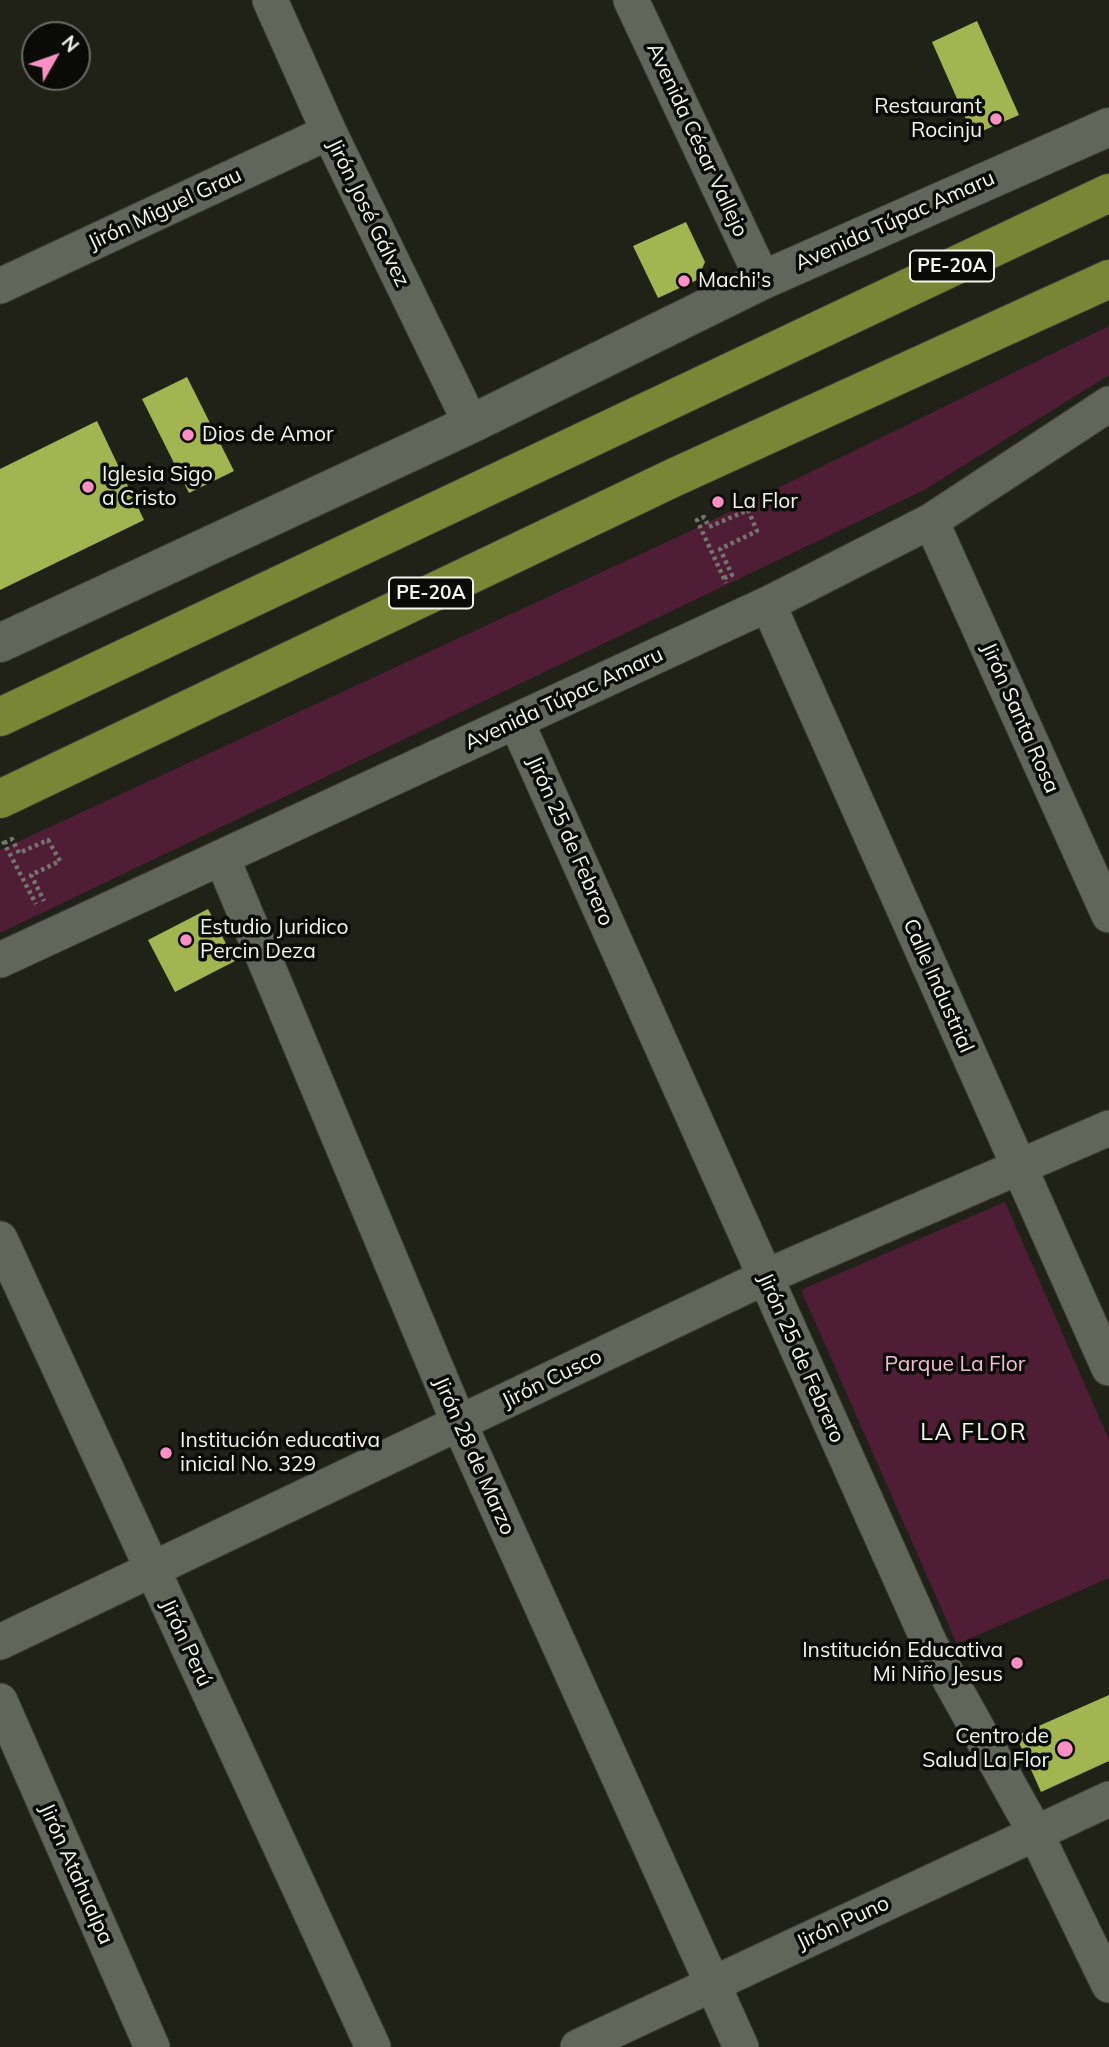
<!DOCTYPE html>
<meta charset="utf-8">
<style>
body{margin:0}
#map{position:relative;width:1109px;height:2047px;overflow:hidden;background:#202218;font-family:Mulish,sans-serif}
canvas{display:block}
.north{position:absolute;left:21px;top:21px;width:70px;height:70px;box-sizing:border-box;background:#0a0b07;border:2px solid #676963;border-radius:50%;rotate:50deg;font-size:19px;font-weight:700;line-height:28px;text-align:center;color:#f3f5ed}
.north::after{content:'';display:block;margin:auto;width:24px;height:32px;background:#fc8fc3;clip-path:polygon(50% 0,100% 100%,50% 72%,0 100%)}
</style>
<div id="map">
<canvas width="1109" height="2047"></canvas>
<div class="north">N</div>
</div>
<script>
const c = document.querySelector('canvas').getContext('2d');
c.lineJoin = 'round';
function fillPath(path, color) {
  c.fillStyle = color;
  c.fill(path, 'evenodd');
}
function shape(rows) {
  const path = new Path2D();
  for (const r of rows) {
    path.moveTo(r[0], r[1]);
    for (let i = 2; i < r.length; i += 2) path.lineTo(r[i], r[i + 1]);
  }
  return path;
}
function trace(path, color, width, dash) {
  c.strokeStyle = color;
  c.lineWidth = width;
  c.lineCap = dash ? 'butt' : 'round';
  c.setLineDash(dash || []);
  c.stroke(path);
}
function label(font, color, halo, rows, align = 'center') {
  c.font = font + ' Mulish,sans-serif';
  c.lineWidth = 7;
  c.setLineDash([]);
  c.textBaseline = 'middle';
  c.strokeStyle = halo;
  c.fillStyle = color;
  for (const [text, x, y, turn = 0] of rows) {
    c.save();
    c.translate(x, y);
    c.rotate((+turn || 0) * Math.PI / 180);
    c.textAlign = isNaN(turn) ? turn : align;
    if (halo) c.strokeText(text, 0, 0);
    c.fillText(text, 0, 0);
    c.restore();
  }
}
fillPath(shape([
 [1109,326,1109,375,924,490,0,933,0,850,682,535],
 [1005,1202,1109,1440,1109,1578,957,1644,801,1290]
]), '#501d37');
fillPath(shape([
 [977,21,1019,115,973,135,932,42],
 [686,222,705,262,697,280,658,298,633,246],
 [187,377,234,471,189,493,142,399],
 [97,421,144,520,0,590,0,469],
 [208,909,235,961,175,992,148,940],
 [1109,1695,1109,1761,1041,1792,1016,1736]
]), '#a2b550');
const minor = shape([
 [270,0,329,132,471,424],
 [631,0,763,280],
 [0,286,329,132],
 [931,521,1109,915],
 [768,604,1109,1368],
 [516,721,930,1644,1035,1832,1109,1985],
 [222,858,459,1423,741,2047],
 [0,960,768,604,931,521,1109,404],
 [0,1239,373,2047],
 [0,1642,765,1277,1109,1128],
 [0,1701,152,2047],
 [578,2047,1109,1799]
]);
const tertiary = shape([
 [0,643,471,424,763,280,1109,127]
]);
const trunk = shape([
 [0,717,1109,193],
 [0,799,675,477,1109,279]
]);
trace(minor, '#3d3f37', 37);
trace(tertiary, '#3d3f37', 40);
trace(trunk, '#3d3f37', 40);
trace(shape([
 [724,578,732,575,720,549,757,531,748,510,709,527,704,517,697,520,726,583],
 [3,841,36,904],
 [4,843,12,839,19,853,48,840,60,861,31,875,44,901]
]), '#74766d', 4.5, [3.5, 3.5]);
trace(minor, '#626559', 35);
trace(tertiary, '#626559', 38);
trace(trunk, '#788636', 38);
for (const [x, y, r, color] of [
 [996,119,7,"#fc8fc3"],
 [684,281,7,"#fc8fc3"],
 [188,435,7,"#fc8fc3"],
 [88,487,7,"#fc8fc3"],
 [718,502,7,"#fc8fc3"],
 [186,940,7,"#fc8fc3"],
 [166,1453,7,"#fc8fc3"],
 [1017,1663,7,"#fc8fc3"],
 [1065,1749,9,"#fc8fc3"]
]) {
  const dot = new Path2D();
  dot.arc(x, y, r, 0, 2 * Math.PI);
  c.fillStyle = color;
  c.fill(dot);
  trace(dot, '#0a0b07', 2.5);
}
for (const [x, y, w] of [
 [952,266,84],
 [431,593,84]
]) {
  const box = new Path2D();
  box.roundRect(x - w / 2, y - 15.5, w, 31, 5);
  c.fillStyle = '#0a0b07';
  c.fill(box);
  trace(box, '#f3f5ed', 2);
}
label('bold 19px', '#f3f5ed', null, [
 ["PE-20A",952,266],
 ["PE-20A",431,593]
]);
label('21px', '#f3f5ed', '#0a0b07', [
 ["Restaurant",982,107,"right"],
 ["Rocinju",982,131,"right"],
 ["Machi's",698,281],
 ["Dios de Amor",202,435],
 ["Iglesia Sigo",102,475],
 ["a Cristo",102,499],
 ["La Flor",732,502],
 ["Estudio Juridico",200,928],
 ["Percin Deza",200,952],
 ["Institución educativa",180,1441],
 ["inicial No. 329",180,1465],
 ["Institución Educativa",1003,1651,"right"],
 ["Mi Niño Jesus",1003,1675,"right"],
 ["Centro de",1049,1737,"right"],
 ["Salud La Flor",1049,1761,"right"]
], 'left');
label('21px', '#f3f5ed', '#0a0b07', [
 ["Avenida César Vallejo",697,140,65],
 ["Jirón Miguel Grau",165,209,-25],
 ["Jirón José Gálvez",368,213,64],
 ["Avenida Túpac Amaru",895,221,-24],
 ["Avenida Túpac Amaru",564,699,-25],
 ["Jirón Santa Rosa",1020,718,66],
 ["Jirón 25 de Febrero",570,841,66],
 ["Calle Industrial",938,986,66],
 ["Jirón 25 de Febrero",801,1358,66],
 ["Jirón Cusco",552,1379,-26],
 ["Jirón 28 de Marzo",474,1456,66],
 ["Jirón Perú",186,1643,65],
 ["Jirón Atahualpa",76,1874,66],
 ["Jirón Puno",843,1923,-25]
]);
label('21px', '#f1bfd5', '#0a0b07', [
 ["Parque La Flor",955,1365]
]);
c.letterSpacing = '2px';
label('23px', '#f3f5ed', '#0a0b07', [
 ["LA FLOR",974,1433]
]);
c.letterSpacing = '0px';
</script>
